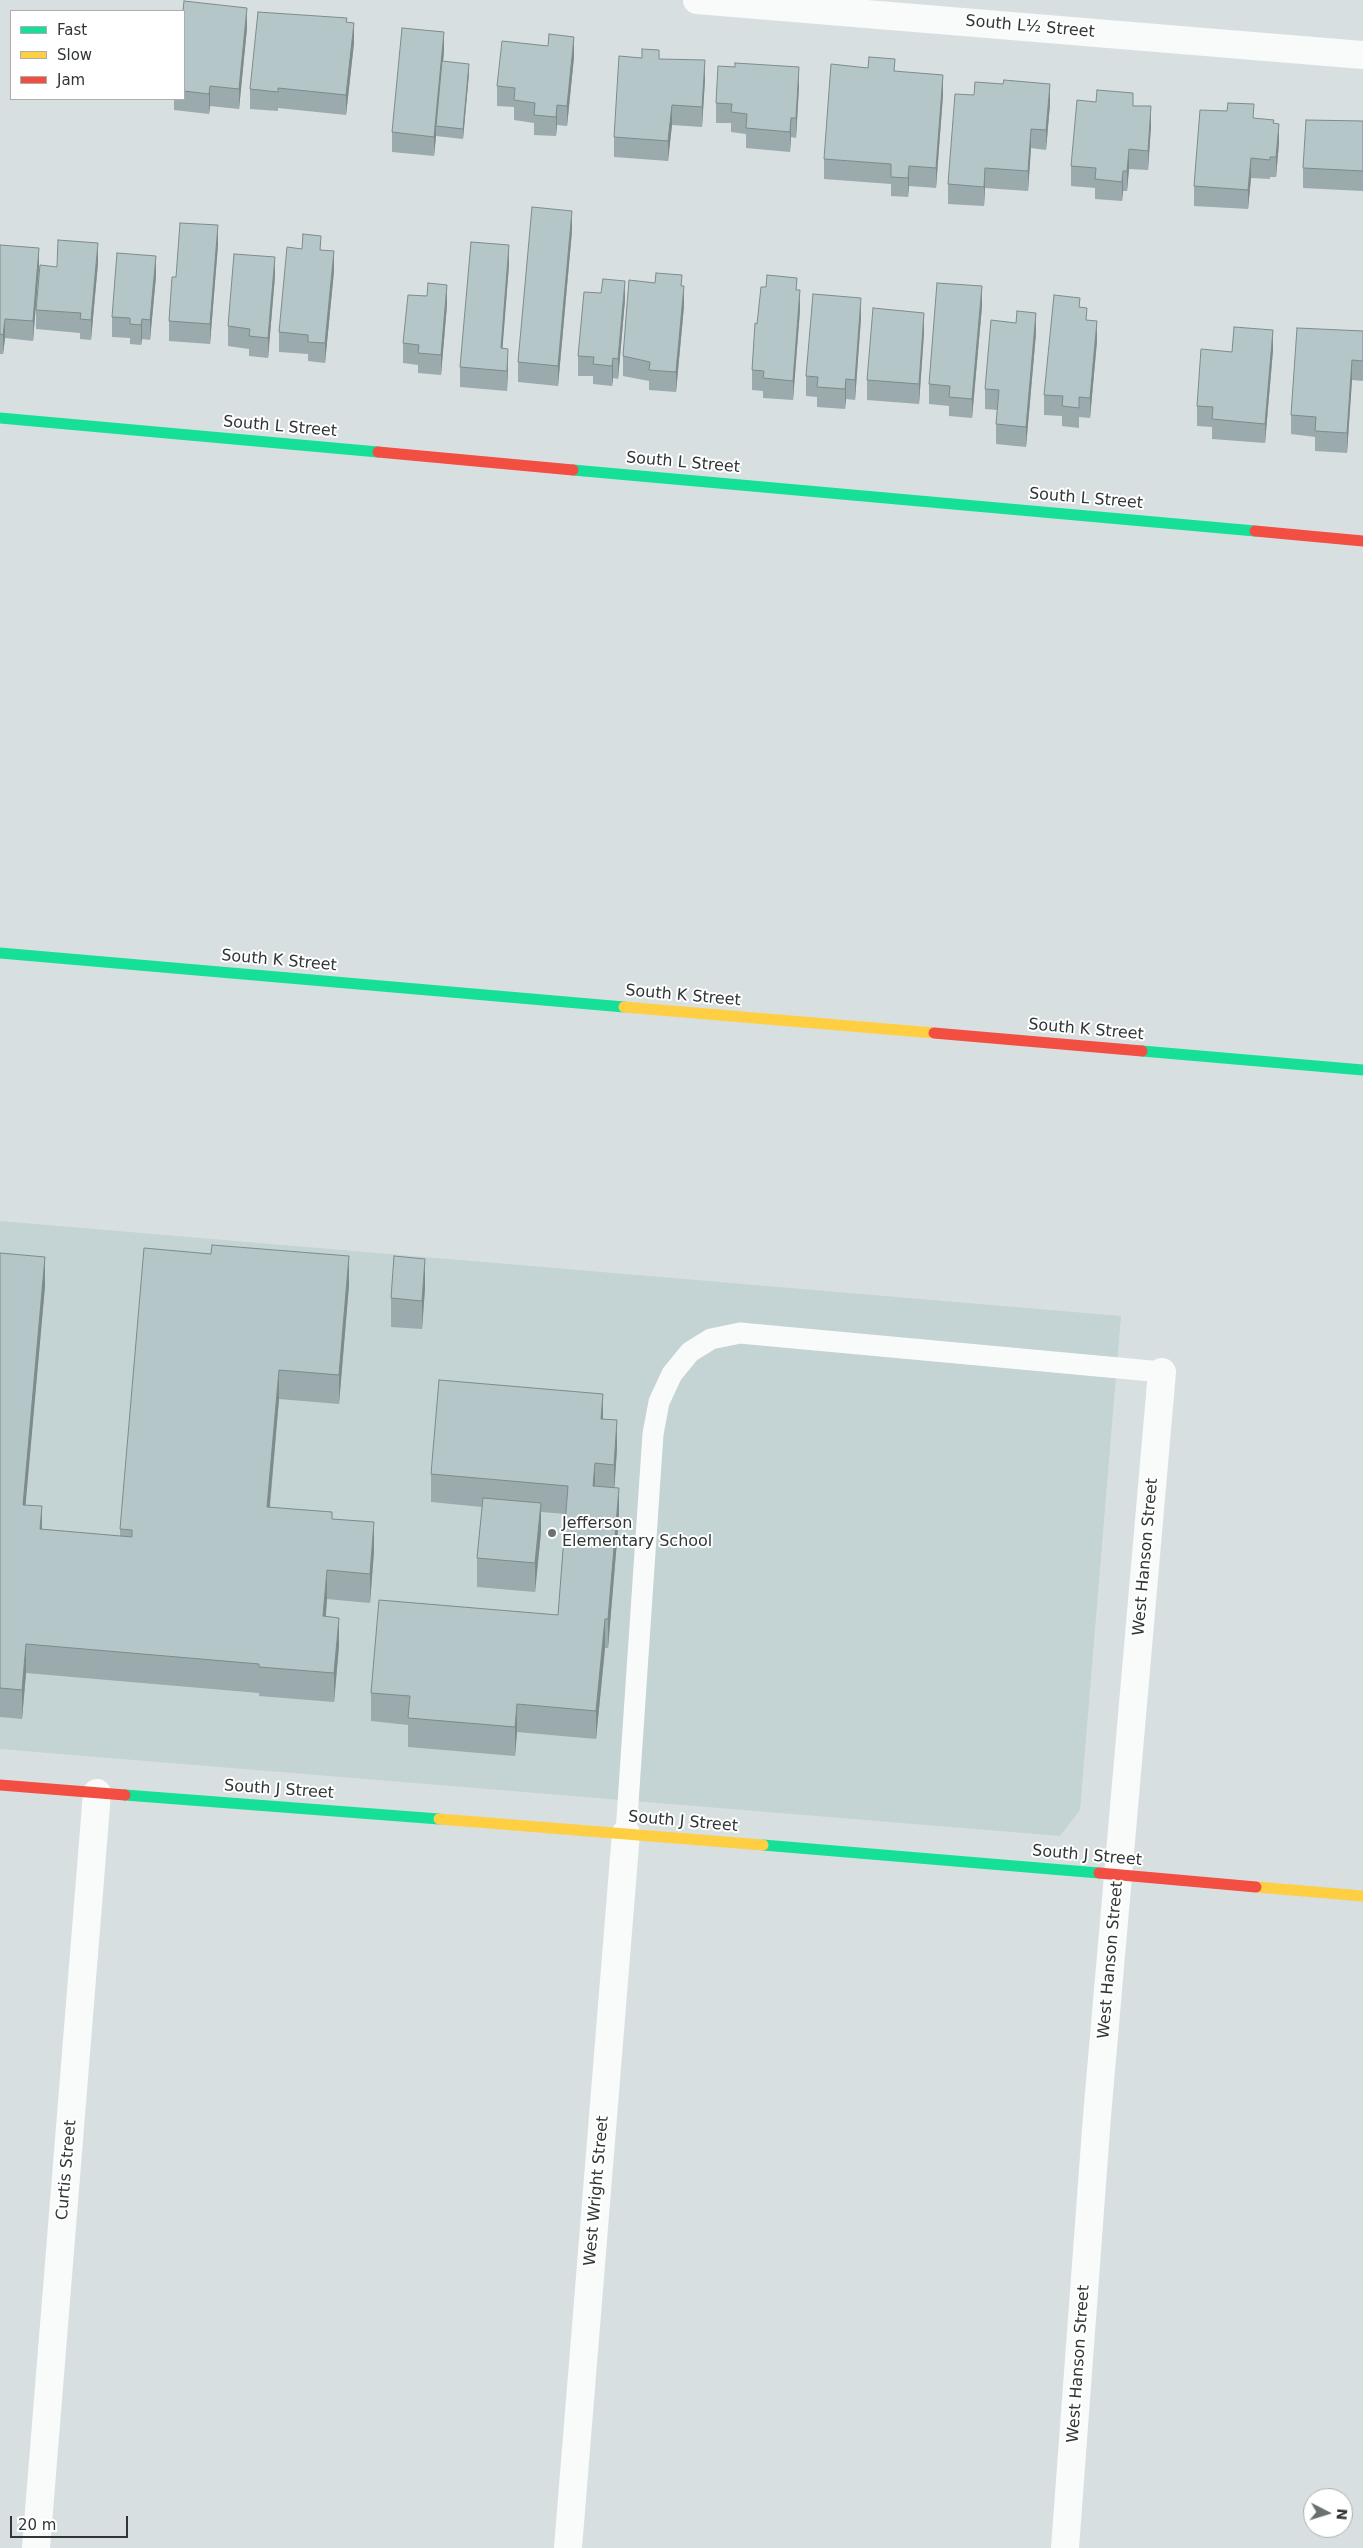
<!DOCTYPE html>
<meta charset="utf-8">
<style>
body{margin:0}
#map{position:relative;width:1363px;height:2548px;overflow:hidden;background:#d8dfe0;font-family:"DejaVu Sans",sans-serif}
canvas{display:block}
.legend{position:absolute;left:10px;top:10px;width:175px;height:90px;box-sizing:border-box;background:#fff;border:1px solid #acaeae;margin:0;padding:6px 9px;list-style:none;font-size:15px;color:#303535}
.legend li{display:flex;align-items:center;gap:10px;height:25px}
.legend b{width:25px;border:1px solid #acaeae}
.north{position:absolute;left:1303px;top:2488px;width:50px;height:50px;box-sizing:border-box;background:#fff;border:1px solid #acaeae;border-radius:50%;rotate:95deg;font-size:14px;font-weight:700;line-height:20px;text-align:center;color:#303535}
.north::after{content:'';display:block;margin:auto;width:18px;height:22px;background:#6b7071;clip-path:polygon(50% 0,100% 100%,50% 72%,0 100%)}
.scale{position:absolute;left:10px;top:2516px;width:118px;height:22px;box-sizing:border-box;border:2px solid #303535;border-top:0;padding-left:6px;font-size:15px;line-height:18px;white-space:nowrap;color:#303535;-webkit-text-stroke:4px #fff;paint-order:stroke}
</style>
<div id="map">
<canvas width="1363" height="2548"></canvas>
<ul class="legend">
<li><b style="height:6px;background:#16e098"></b>Fast</li>
<li><b style="height:6px;background:#ffcf43"></b>Slow</li>
<li><b style="height:6px;background:#f24e42"></b>Jam</li>
</ul>
<div class="north">N</div>
<div class="scale">20 m</div>
</div>
<script>
const c = document.querySelector('canvas').getContext('2d');
c.lineJoin = 'round';
function fillPath(path, color) {
  c.fillStyle = color;
  c.fill(path, 'evenodd');
}
function shape(rows) {
  const path = new Path2D();
  for (const r of rows) {
    path.moveTo(r[0], r[1]);
    for (let i = 2; i < r.length; i += 2) path.lineTo(r[i], r[i + 1]);
  }
  return path;
}
function trace(path, color, width, dash) {
  c.strokeStyle = color;
  c.lineWidth = width;
  c.lineCap = dash ? 'butt' : 'round';
  c.setLineDash(dash || []);
  c.stroke(path);
}
function label(font, color, halo, rows, align = 'center') {
  c.font = font + ' "DejaVu Sans",sans-serif';
  c.lineWidth = 4;
  c.setLineDash([]);
  c.textBaseline = 'middle';
  c.strokeStyle = halo;
  c.fillStyle = color;
  for (const [text, x, y, turn = 0] of rows) {
    c.save();
    c.translate(x, y);
    c.rotate((+turn || 0) * Math.PI / 180);
    c.textAlign = isNaN(turn) ? turn : align;
    if (halo) c.strokeText(text, 0, 0);
    c.fillText(text, 0, 0);
    c.restore();
  }
}
fillPath(shape([
 [0,1221,1121,1316,1080,1810,1060,1836,0,1749]
]), '#c4d3d4');
trace(shape([
 [626,1833,653,1434,659,1402,672,1374,690,1352,711,1339,740,1333,1162,1372]
]), '#f9fafa', 21);
trace(shape([
 [697,0,1363,55],
 [36,2548,97,1793],
 [568,2548,626,1833],
 [1065,2548,1097,2116,1162,1372]
]), '#f9fafa', 28);
trace(shape([
 [0,418,378,452],
 [573,470,1255,531],
 [0,953,624,1007],
 [1142,1051,1363,1070],
 [125,1795,439,1819],
 [763,1845,1099,1873]
]), '#16e098', 11);
trace(shape([
 [624,1007,934,1033],
 [439,1819,763,1845],
 [1256,1887,1363,1896]
]), '#ffcf43', 11);
trace(shape([
 [378,452,573,470],
 [1255,531,1363,541],
 [934,1033,1142,1051],
 [0,1785,125,1795],
 [1099,1873,1256,1887]
]), '#f24e42', 11);
fillPath(shape([
 [184,11,247,28,239,109,210,106,209,114,174,110,174,99,184,99],
 [347,23,354,43,346,115,278,108,278,111,250,109,250,89],
 [444,51,443,61,469,74,463,139,436,136,434,156,392,152,392,132],
 [574,57,567,126,557,125,556,136,534,135,534,123,514,120,514,107,497,106,497,86],
 [659,59,705,80,702,127,672,125,668,161,614,157,614,137],
 [895,71,943,95,936,188,909,186,908,197,891,196,891,184,824,179,824,159],
 [799,87,796,138,791,137,790,152,746,148,746,134,731,132,731,123,716,123,716,103],
 [1050,104,1046,150,1031,148,1028,191,985,188,984,206,948,204,948,184],
 [1133,106,1151,126,1148,170,1129,169,1127,191,1123,191,1122,201,1095,199,1095,188,1071,186,1071,166],
 [1254,118,1274,123,1279,143,1276,177,1270,177,1270,179,1251,178,1248,209,1194,206,1194,186],
 [1363,121,1363,191,1303,188,1303,168],
 [572,231,558,386,518,382,518,362],
 [0,245,39,268,33,341,5,338,3,354,0,354],
 [218,245,210,344,169,341,169,321,176,277],
 [302,249,321,250,334,271,325,363,308,361,308,354,279,352,279,332],
 [98,263,91,340,80,339,80,333,36,329,36,310,57,267],
 [509,265,502,349,508,369,507,391,460,387,460,367],
 [156,276,150,340,142,339,141,345,130,344,130,338,112,337,112,317],
 [275,276,268,358,249,356,249,349,228,346,228,326],
 [682,286,684,306,676,392,649,390,649,381,623,376,623,356],
 [797,290,800,310,793,400,763,398,763,391,752,390,752,370,757,324],
 [625,300,618,379,613,378,612,386,593,384,593,376,578,376,578,356],
 [447,305,441,375,418,373,418,365,403,363,403,343],
 [982,306,972,418,949,416,949,406,929,404,929,384],
 [1080,307,1097,341,1090,418,1079,417,1079,428,1062,426,1062,416,1044,415,1044,395],
 [861,318,855,400,846,399,845,409,817,407,817,397,806,396,806,376],
 [1363,331,1363,381,1352,380,1347,453,1315,451,1315,437,1291,434,1291,415],
 [924,333,919,404,867,400,867,380],
 [1036,333,1026,447,996,444,996,424,998,410,985,409,985,389],
 [1273,350,1265,443,1212,439,1212,427,1197,426,1197,406,1232,352],
 [0,1253,45,1286,25,1505,42,1529,120,1536,120,1529,349,1285,339,1404,279,1399,270,1507,332,1519,374,1551,370,1603,327,1599,326,1616,339,1646,334,1702,259,1696,259,1693,26,1673,22,1719,0,1717],
 [425,1288,422,1329,391,1327,391,1298],
 [603,1419,617,1449,614,1488,619,1517,608,1648,605,1648,596,1739,517,1732,515,1756,408,1747,408,1725,371,1721,371,1693,558,1615,566,1514,541,1512,541,1532,535,1592,477,1587,477,1558,482,1507,431,1502,431,1474]
]), '#9baaac');
fillPath(shape([
 [247,8,247,28,239,109,239,89],
 [354,23,354,43,346,115,346,95],
 [444,32,444,51,437,126,436,126,436,136,434,156,434,137],
 [574,37,574,57,567,126,567,106],
 [705,60,705,80,702,127,702,107],
 [469,64,469,74,463,139,463,129],
 [799,67,799,87,796,138,796,118],
 [943,75,943,95,936,188,936,168],
 [1050,84,1050,104,1046,150,1046,130],
 [210,86,210,106,209,114,209,94],
 [557,105,557,125,556,136,556,117],
 [672,105,672,125,668,161,668,141],
 [1151,106,1151,126,1148,170,1148,151],
 [791,118,791,137,790,152,790,132],
 [1279,124,1279,143,1276,177,1276,157],
 [1031,129,1031,148,1028,191,1028,171],
 [1129,149,1129,169,1127,191,1127,171],
 [1251,158,1251,178,1248,209,1248,190],
 [909,166,909,186,908,197,908,178],
 [985,168,985,188,984,206,984,187],
 [1123,171,1123,191,1122,201,1122,182],
 [572,211,572,231,558,386,558,366],
 [218,225,218,245,210,344,210,324],
 [98,243,98,263,91,340,91,320],
 [509,245,509,265,501,368,501,348],
 [39,248,39,268,33,341,33,321],
 [334,251,334,271,325,363,325,343],
 [156,256,156,276,150,340,150,320],
 [275,257,275,276,268,358,268,338],
 [625,281,625,300,618,379,618,359],
 [447,285,447,305,441,375,441,355],
 [684,286,684,306,676,392,676,372],
 [982,286,982,306,972,418,972,399],
 [800,290,800,310,793,400,793,381],
 [861,298,861,318,855,400,855,380],
 [924,313,924,333,919,404,919,384],
 [1036,313,1036,333,1026,447,1026,427],
 [5,319,5,338,3,354,3,335],
 [142,319,142,339,141,345,141,325],
 [1097,321,1097,341,1090,418,1090,398],
 [1273,330,1273,350,1265,443,1265,424],
 [508,349,508,369,507,391,507,371],
 [613,358,613,378,612,386,612,366],
 [1352,360,1352,380,1347,453,1347,433],
 [846,379,846,399,845,409,845,389],
 [349,1256,349,1285,339,1404,339,1375],
 [45,1257,45,1286,23,1534,23,1505],
 [425,1259,425,1288,422,1329,422,1301],
 [279,1370,279,1399,267,1535,267,1507],
 [603,1394,603,1423,601,1419],
 [617,1420,617,1449,614,1494,614,1465],
 [595,1463,595,1492,593,1486],
 [619,1488,619,1517,608,1648,608,1619],
 [541,1503,541,1532,535,1592,535,1563],
 [42,1506,42,1535,40,1529],
 [374,1522,374,1551,370,1603,370,1574],
 [327,1570,327,1599,323,1645,323,1616],
 [339,1618,339,1646,334,1702,334,1673],
 [605,1619,605,1648,596,1739,596,1711],
 [26,1644,26,1673,22,1719,22,1690],
 [517,1704,517,1732,515,1756,515,1727]
]), '#7e8b8c');
const building = shape([
 [184,1,247,8,239,89,210,86,209,94,184,91,184,11,183,11,184,1],
 [258,12,347,18,346,22,354,23,346,95,278,88,278,92,250,89,258,12],
 [402,28,444,32,434,137,392,132,402,28],
 [549,34,574,37,567,106,557,105,556,117,534,115,535,103,514,100,515,88,497,86,502,41,548,46,549,34],
 [642,49,659,50,659,59,705,60,702,107,672,105,668,141,614,137,619,56,642,58,642,49],
 [869,57,895,59,894,71,943,75,936,168,909,166,908,178,891,177,891,164,824,159,831,64,868,68,869,57],
 [442,61,469,64,463,129,436,126,442,61],
 [735,63,799,67,796,118,791,118,790,132,746,128,747,114,731,112,732,104,716,103,718,66,735,67,735,63],
 [1004,80,1050,84,1046,130,1031,129,1028,171,985,168,984,187,948,184,955,94,974,95,975,82,1003,84,1004,80],
 [1097,90,1133,93,1133,106,1151,106,1148,151,1129,149,1127,171,1123,171,1122,182,1095,179,1096,168,1071,166,1077,100,1096,102,1097,90],
 [1228,103,1254,104,1253,118,1274,120,1273,123,1279,124,1276,157,1270,157,1270,160,1251,158,1248,190,1194,186,1200,110,1227,111,1228,103],
 [1306,120,1363,121,1363,171,1303,168,1306,120],
 [532,207,572,211,558,366,518,362,532,207],
 [180,223,218,225,210,324,169,321,172,277,176,277,180,223],
 [303,234,321,236,320,250,334,251,325,343,308,342,308,335,279,332,287,247,302,249,303,234],
 [58,240,98,243,91,320,80,319,81,313,36,310,40,265,57,267,58,240],
 [471,242,509,245,501,348,508,349,507,371,460,367,471,242],
 [0,245,39,248,33,321,5,319,3,335,0,334,0,245],
 [117,253,156,256,150,320,142,319,141,325,130,324,130,318,112,317,117,253],
 [234,254,275,257,268,338,249,336,250,329,228,326,234,254],
 [656,273,682,275,681,286,684,286,676,372,649,370,650,362,623,356,629,280,655,283,656,273],
 [767,275,797,278,796,290,800,290,793,381,763,378,764,371,752,370,755,323,757,324,761,287,766,287,767,275],
 [603,279,625,281,618,359,613,358,612,366,593,364,594,357,578,356,584,292,601,293,603,279],
 [428,283,447,285,441,355,418,353,419,345,403,343,408,295,427,296,428,283],
 [937,283,982,286,972,399,949,397,950,386,929,384,937,283],
 [813,294,861,298,855,380,846,379,845,389,817,387,818,377,806,376,813,294],
 [1054,295,1080,298,1079,307,1087,308,1086,320,1097,321,1090,398,1079,397,1079,408,1062,406,1063,396,1044,395,1054,295],
 [873,308,924,313,919,384,867,380,873,308],
 [1017,311,1036,313,1026,427,996,424,999,390,985,389,991,320,1016,323,1017,311],
 [1234,327,1273,330,1265,424,1212,419,1213,407,1197,406,1201,349,1232,352,1234,327],
 [1297,328,1363,331,1363,361,1352,360,1347,433,1315,431,1316,417,1291,415,1297,328],
 [212,1245,349,1256,339,1375,279,1370,267,1507,332,1512,332,1519,374,1522,370,1574,327,1570,323,1616,339,1618,334,1673,259,1667,259,1664,26,1644,22,1690,0,1688,0,1253,45,1257,23,1505,42,1506,40,1529,132,1537,132,1530,120,1529,144,1248,211,1254,212,1245],
 [394,1256,425,1259,422,1301,391,1298,394,1256],
 [439,1380,603,1394,601,1419,617,1420,614,1465,595,1463,593,1486,619,1488,608,1619,605,1619,596,1711,517,1704,515,1727,408,1718,410,1696,371,1693,379,1600,558,1615,568,1486,431,1474,439,1380],
 [483,1498,541,1503,535,1563,477,1558,483,1498]
]);
fillPath(building, '#b4c6c8');
trace(building, '#7e8b8c', 1);
for (const [x, y, r, color] of [
 [552,1533,5,"#6b7071"]
]) {
  const dot = new Path2D();
  dot.arc(x, y, r, 0, 2 * Math.PI);
  c.fillStyle = color;
  c.fill(dot);
  trace(dot, '#fff', 2);
}
label('16px', '#303535', '#fff', [
 ["South L½ Street",1030,27,5],
 ["South L Street",280,427,5],
 ["South L Street",683,463,5],
 ["South L Street",1086,499,5],
 ["South K Street",279,961,5],
 ["South K Street",683,996,5],
 ["South K Street",1086,1030,5],
 ["West Hanson Street",1146,1557,-85],
 ["South J Street",279,1790,4],
 ["South J Street",683,1822,5],
 ["South J Street",1087,1856,5],
 ["West Hanson Street",1111,1960,-85],
 ["Curtis Street",67,2170,-85],
 ["West Wright Street",597,2191,-85],
 ["West Hanson Street",1079,2364,-86]
]);
label('16px', '#303535', '#fff', [
 ["Jefferson",562,1524],
 ["Elementary School",562,1542]
], 'left');
</script>
